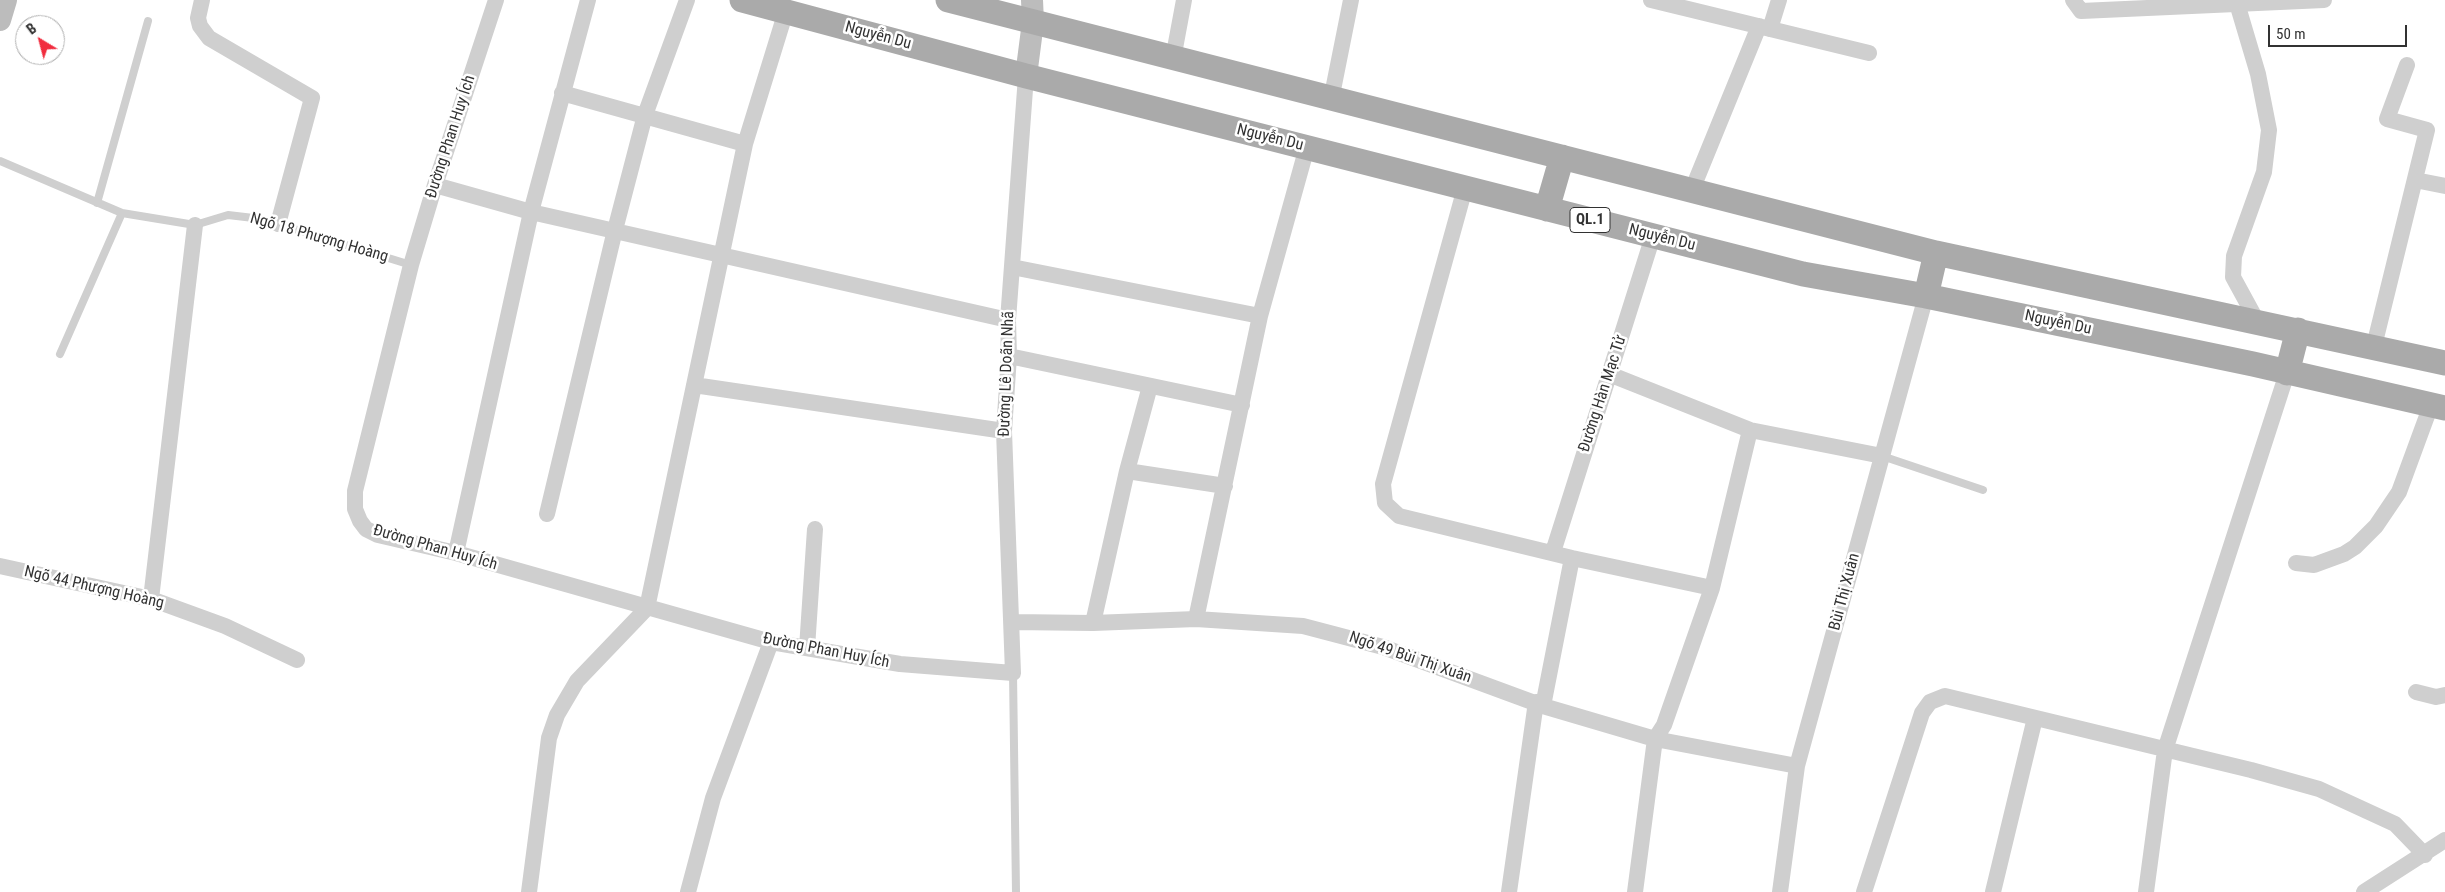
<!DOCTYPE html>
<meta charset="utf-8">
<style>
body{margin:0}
#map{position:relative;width:2445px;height:892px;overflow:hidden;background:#fff;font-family:"Roboto Condensed",sans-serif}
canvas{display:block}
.north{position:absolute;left:15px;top:15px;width:50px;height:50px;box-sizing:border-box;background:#fff;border:1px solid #adadad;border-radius:50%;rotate:323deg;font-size:14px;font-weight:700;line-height:20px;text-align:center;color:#323232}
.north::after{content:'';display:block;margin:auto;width:18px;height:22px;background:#f12c3e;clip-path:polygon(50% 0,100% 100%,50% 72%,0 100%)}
.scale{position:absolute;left:2268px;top:25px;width:139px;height:22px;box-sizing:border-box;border:2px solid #323232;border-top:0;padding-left:6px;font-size:15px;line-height:18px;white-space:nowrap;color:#323232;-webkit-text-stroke:4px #fff;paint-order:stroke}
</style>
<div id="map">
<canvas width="2445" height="892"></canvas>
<div class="north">B</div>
<div class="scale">50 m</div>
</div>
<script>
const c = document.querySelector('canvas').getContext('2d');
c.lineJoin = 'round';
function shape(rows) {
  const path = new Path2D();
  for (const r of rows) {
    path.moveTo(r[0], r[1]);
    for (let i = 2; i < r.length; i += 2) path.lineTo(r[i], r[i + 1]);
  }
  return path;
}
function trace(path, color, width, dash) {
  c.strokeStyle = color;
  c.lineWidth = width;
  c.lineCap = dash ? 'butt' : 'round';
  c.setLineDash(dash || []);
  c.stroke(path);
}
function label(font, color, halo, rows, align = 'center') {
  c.font = font + ' "Roboto Condensed",sans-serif';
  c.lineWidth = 5;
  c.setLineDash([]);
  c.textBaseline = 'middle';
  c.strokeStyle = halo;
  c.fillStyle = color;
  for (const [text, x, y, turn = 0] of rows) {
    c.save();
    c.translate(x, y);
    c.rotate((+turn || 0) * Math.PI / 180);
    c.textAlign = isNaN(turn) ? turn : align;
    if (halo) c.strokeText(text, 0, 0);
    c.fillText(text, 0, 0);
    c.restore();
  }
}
trace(shape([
 [0,161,122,213,195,225,228,215,262,219,411,265],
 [97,203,148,21],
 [60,354,122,213],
 [1882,456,1983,490],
 [1013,673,1016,892]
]), '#cfcfcf', 8);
trace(shape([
 [202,0,198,18,200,26,209,38,312,98,278,224],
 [496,0,435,185,411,265,355,491,355,509,360,521,366,529,378,535,456,553,771,642,900,664,1013,673,1004,431,1009,356,1008,320,1026,76],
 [1651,0,1869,53],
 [2073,0,2081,11,2324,0],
 [2236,0,2258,74,2269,130,2264,172,2234,256,2233,277,2257,321],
 [1770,29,1779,0],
 [1173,59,1184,0],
 [562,93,745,144],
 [1331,100,1351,0],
 [2415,180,2445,186],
 [435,185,531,212,1008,320],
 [1465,188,1383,484,1385,503,1399,516,1572,558,1712,588],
 [1692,190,1759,26],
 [1012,267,1260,316],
 [2374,346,2427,130,2387,119,2407,65],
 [1009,356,1242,405],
 [1609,374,1750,430,1882,456],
 [694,385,1004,431],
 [1127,471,1225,486],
 [547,514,615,230,645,115,687,0],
 [1553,552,1653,236],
 [456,553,531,212,588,0],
 [2296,563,2314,565,2344,554,2355,547,2376,526,2399,492,2431,405],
 [0,566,151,599,225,626,297,660],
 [151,599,195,225],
 [1196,619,1260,316,1307,147],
 [1012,622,1093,623,1196,619,1303,626,1383,647,1543,706,1655,739,1797,766],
 [1093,623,1127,471,1150,386],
 [807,648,815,529],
 [2416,692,2436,697,2445,695],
 [1543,706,1572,558],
 [529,892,549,738,557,715,577,681,647,608,745,144,786,11],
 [688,892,713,798,771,642],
 [1509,892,1536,702],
 [1635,892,1655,739,1664,725,1712,588,1750,430],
 [1780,892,1797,766,1926,296],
 [1864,892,1922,713,1930,702,1945,696,2251,770,2319,789,2395,824,2425,855],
 [1993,892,2035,718],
 [2146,892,2165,750,2287,373],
 [2364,892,2445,840]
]), '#cfcfcf', 16);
trace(shape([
 [0,20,6,0],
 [1026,76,1033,22,1032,0]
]), '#bcbcbc', 22);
trace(shape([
 [742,0,1026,76,1803,274,1926,296,2253,364,2445,408],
 [948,0,1936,253,2445,363],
 [1547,209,1562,157],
 [1926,296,1936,253],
 [2287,373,2298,330]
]), '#aaa', 25);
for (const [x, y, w] of [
 [1590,220,40]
]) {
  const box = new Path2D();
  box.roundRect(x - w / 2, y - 12.5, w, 25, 4);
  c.fillStyle = '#fff';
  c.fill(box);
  trace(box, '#323232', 1);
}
label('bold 15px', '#323232', null, [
 ["QL.1",1590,220]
]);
label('16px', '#323232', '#fff', [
 ["Nguyễn Du",878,36,15],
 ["Đường Phan Huy Ích",451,137,-72],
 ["Nguyễn Du",1270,138,14],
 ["Ngõ 18 Phượng Hoàng",319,238,16],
 ["Nguyễn Du",1662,238,14],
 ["Nguyễn Du",2058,323,12],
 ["Đường Lê Doãn Nhã",1007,374,-88],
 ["Đường Hàn Mạc Tử",1603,394,-72],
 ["Đường Phan Huy Ích",435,548,16],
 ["Ngõ 44 Phượng Hoàng",94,588,13],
 ["Bùi Thị Xuân",1845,592,-75],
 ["Đường Phan Huy Ích",826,651,11],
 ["Ngõ 49 Bùi Thị Xuân",1410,658,19]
]);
</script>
